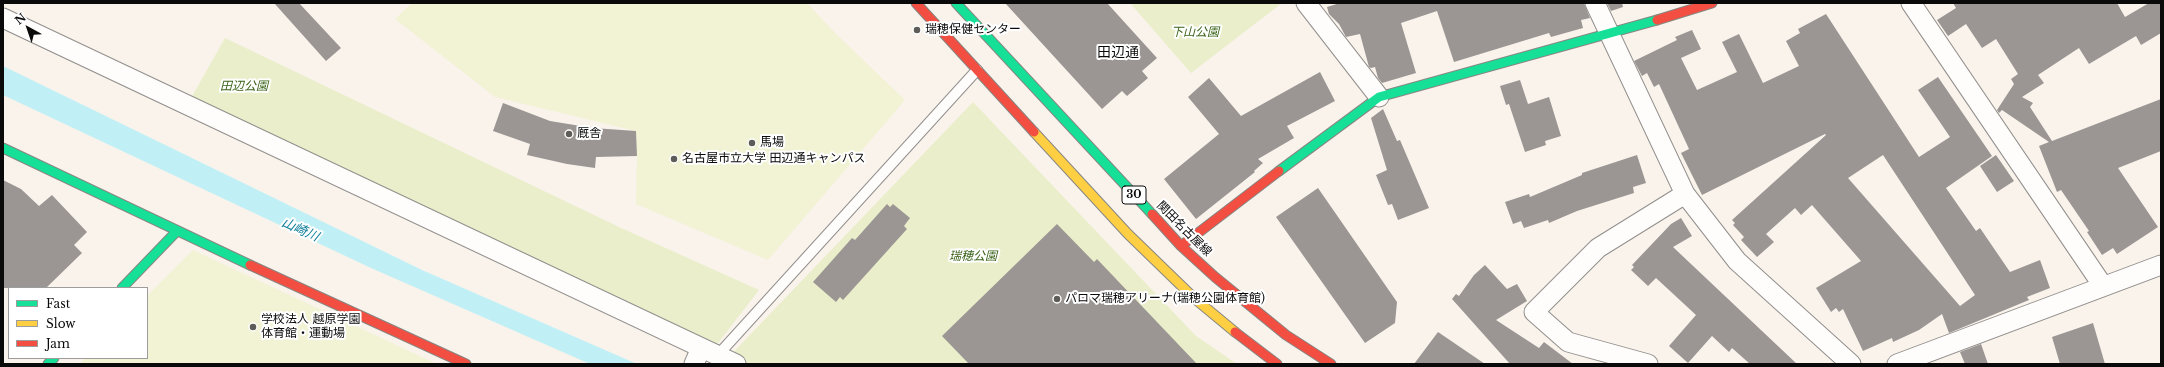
<!DOCTYPE html>
<meta charset="utf-8">
<style>
body{margin:0}
#map{position:relative;width:2164px;height:367px;overflow:hidden;background:#f9f3ec;font-family:"Libre Baskerville",serif}
canvas{display:block}
.frame{position:absolute;inset:0;border:4px solid #0a0a0a;pointer-events:none}
.legend{position:absolute;left:8px;top:287px;width:140px;height:72px;box-sizing:border-box;background:#fff;border:1px solid #9d9d9d;margin:0;padding:5px 7px;list-style:none;font-size:12px;color:#0a0a0a}
.legend li{display:flex;align-items:center;gap:8px;height:20px}
.legend b{width:20px;border:1px solid #9d9d9d}
.north{position:absolute;left:8px;top:8px;width:40px;height:40px;-webkit-text-stroke:3px #fff;paint-order:stroke;rotate:320deg;font-size:11px;font-weight:700;line-height:16px;text-align:center;color:#0a0a0a}
.north::after{content:'';display:block;margin:auto;width:14px;height:18px;background:#0a0a0a;clip-path:polygon(50% 0,100% 100%,50% 72%,0 100%)}
</style>
<div id="map">
<canvas width="2164" height="367"></canvas>
<div class="frame"></div>
<ul class="legend">
<li><b style="height:5px;background:#16e098"></b>Fast</li>
<li><b style="height:5px;background:#ffcf43"></b>Slow</li>
<li><b style="height:5px;background:#f24e42"></b>Jam</li>
</ul>
<div class="north">N</div>
</div>
<script>
const c = document.querySelector('canvas').getContext('2d');
c.lineJoin = 'round';
function fillPath(path, color) {
  c.fillStyle = color;
  c.fill(path, 'evenodd');
}
function shape(rows) {
  const path = new Path2D();
  for (const r of rows) {
    path.moveTo(r[0], r[1]);
    for (let i = 2; i < r.length; i += 2) path.lineTo(r[i], r[i + 1]);
  }
  return path;
}
function trace(path, color, width, dash) {
  c.strokeStyle = color;
  c.lineWidth = width;
  c.lineCap = dash ? 'butt' : 'round';
  c.setLineDash(dash || []);
  c.stroke(path);
}
function label(font, color, halo, rows, align = 'center') {
  c.font = font + ' "Libre Baskerville","Noto Sans JP",serif';
  c.lineWidth = 4;
  c.setLineDash([]);
  c.textBaseline = 'middle';
  c.strokeStyle = halo;
  c.fillStyle = color;
  for (const [text, x, y, turn = 0] of rows) {
    c.save();
    c.translate(x, y);
    c.rotate((+turn || 0) * Math.PI / 180);
    c.textAlign = isNaN(turn) ? turn : align;
    if (halo) c.strokeText(text, 0, 0);
    c.fillText(text, 0, 0);
    c.restore();
  }
}
fillPath(shape([
 [1130,3,1282,3,1191,73],
 [225,38,619,227,759,290,715,347,190,100],
 [973,102,1196,336,1237,364,722,364]
]), '#eaeeca');
fillPath(shape([
 [412,3,807,3,836,34,905,100,768,260,636,204,637,156,636,131,495,97,395,19],
 [193,250,437,364,79,364,85,358,147,358,147,296]
]), '#f2f2d4');
fillPath(shape([
 [3,66,422,270,637,364,590,364,371,268,3,95]
]), '#c0f0f5');
fillPath(shape([
 [274,3,299,3,341,48,326,61],
 [1005,3,1107,3,1157,58,1142,71,1148,78,1127,96,1122,91,1102,109],
 [1340,3,1584,3,1590,18,1581,20,1583,28,1551,37,1549,33,1454,62,1437,11,1401,23,1416,73,1382,83,1378,78,1375,67,1371,68,1369,67,1360,34,1346,37,1339,24,1329,14,1327,7],
 [1607,3,1622,3,1623,7,1611,11],
 [1953,3,2117,3,2125,17,2149,3,2161,3,2161,33,2141,45,2136,36,2089,64,2079,48,2038,75,2044,83,2022,97,2033,103,2030,107,2052,141,2161,99,2161,151,2118,168,2158,227,2117,254,2113,248,2102,255,2087,232,2089,231,2061,190,2057,192,2039,146,2049,142,2002,110,1999,113,1997,110,2014,84,2011,79,2018,74,1996,39,1982,48,1966,24,1948,36,1937,20,1956,8],
 [1826,14,1919,157,1950,137,1918,90,1938,77,1992,156,1946,188,1976,231,1980,228,2010,272,2040,260,2050,288,2027,297,2029,300,1949,333,1942,314,1919,330,1893,342,1892,338,1863,351,1843,309,1839,312,1836,308,1831,312,1816,288,1861,261,1812,205,1801,215,1795,208,1766,234,1774,242,1757,257,1741,240,1744,237,1733,225,1735,223,1732,220,1826,135,1825,134,1702,195,1681,153,1689,149,1659,84,1654,87,1647,73,1642,76,1634,61,1677,40,1675,37,1692,30,1701,49,1681,58,1697,90,1737,72,1722,42,1739,34,1763,83,1799,66,1786,41,1800,33,1798,29],
 [1883,155,1975,295,1960,306,1848,178],
 [1320,72,1335,101,1287,126,1294,138,1258,159,1263,163,1254,171,1255,172,1196,219,1164,179,1219,134,1188,97,1209,78,1241,116],
 [1520,80,1528,104,1549,97,1561,136,1545,141,1546,145,1525,152,1509,104,1506,105,1500,86],
 [503,103,550,121,593,128,636,131,637,156,596,157,595,168,567,164,527,155,530,144,493,131],
 [1383,109,1397,141,1400,140,1429,208,1398,220,1392,204,1388,205,1376,175,1387,170,1371,118],
 [1637,155,1646,183,1633,187,1634,193,1577,211,1549,223,1548,220,1524,228,1521,221,1513,224,1505,202,1529,194,1530,197,1582,175,1582,173],
 [1996,155,2014,181,1997,192,1980,166],
 [3,180,21,189,39,206,52,195,87,232,74,245,82,253,46,288,3,288],
 [1318,188,1397,302,1395,323,1365,343,1276,217],
 [887,204,890,207,893,204,910,218,904,226,907,229,843,300,840,297,836,302,813,282,852,238,855,240],
 [1681,218,1692,236,1673,247,1797,364,1750,364,1732,348,1729,352,1712,336,1688,363,1669,346,1696,315,1656,278,1648,286,1631,270,1634,267,1632,265,1671,224],
 [1057,224,1094,262,1097,259,1197,364,969,364,942,336],
 [1485,265,1507,289,1517,284,1527,301,1496,320,1539,348,1544,342,1573,364,1510,364,1452,299,1456,294,1459,296,1474,275],
 [2093,323,2105,364,2060,364,2052,337],
 [1438,332,1485,364,1414,364],
 [1981,344,1988,364,1965,364,1960,352]
]), '#9b9693');
const lane = shape([
 [717,356,977,70]
]);
const street = shape([
 [1306,3,1379,97],
 [1595,3,1685,194,1737,261,1851,364],
 [1911,3,2103,286],
 [3,18,736,364],
 [694,364,701,348],
 [1648,364,1568,342,1534,312,1598,248,1685,194],
 [1897,364,2161,265]
]);
const fast = shape([
 [956,3,1152,214],
 [3,148,250,265],
 [1279,171,1379,97,1657,20],
 [122,288,177,231],
 [48,364,54,358]
]);
const slow = shape([
 [1034,132,1128,234,1194,298,1235,332]
]);
const jam = shape([
 [916,3,1034,132],
 [1657,20,1712,3],
 [1152,214,1181,246,1215,277,1286,335,1331,364],
 [1181,246,1279,171],
 [250,265,466,364],
 [1235,332,1277,364]
]);
trace(lane, '#928f8c', 12);
trace(street, '#928f8c', 21);
trace(fast, '#888682', 11);
trace(slow, '#888682', 11);
trace(jam, '#888682', 11);
trace(lane, '#fefdfc', 10);
trace(street, '#fefdfc', 19);
trace(fast, '#16e098', 9);
trace(slow, '#ffcf43', 9);
trace(jam, '#f24e42', 9);
for (const [x, y, r, color] of [
 [917,30,4,"#5e5c59"],
 [569,134,4,"#5e5c59"],
 [752,143,4,"#5e5c59"],
 [674,159,4,"#5e5c59"],
 [1057,299,4,"#5e5c59"],
 [253,327,4,"#5e5c59"]
]) {
  const dot = new Path2D();
  dot.arc(x, y, r, 0, 2 * Math.PI);
  c.fillStyle = color;
  c.fill(dot);
  trace(dot, '#fff', 1.5);
}
for (const [x, y, w] of [
 [1134,195,24]
]) {
  const box = new Path2D();
  box.roundRect(x - w / 2, y - 9, w, 18, 3);
  c.fillStyle = '#fff';
  c.fill(box);
  trace(box, '#0a0a0a', 1);
}
label('bold 11px', '#0a0a0a', null, [
 ["30",1134,195]
]);
label('12px', '#0a0a0a', '#fff', [
 ["瑞穂保健センター",925,30],
 ["厩舎",577,134],
 ["馬場",760,143],
 ["名古屋市立大学 田辺通キャンパス",682,159],
 ["パロマ瑞穂アリーナ(瑞穂公園体育館)",1065,299],
 ["学校法人 越原学園",261,320],
 ["体育館・運動場",261,334]
], 'left');
label('italic 12px', '#3a6318', '#fff', [
 ["下山公園",1195,33],
 ["田辺公園",244,87],
 ["瑞穂公園",973,257]
]);
label('12px', '#0a0a0a', '#fff', [
 ["関田名古屋線",1184,229,45]
]);
label('italic 13px', '#0e7e99', '#fff', [
 ["山崎川",300,230,24]
]);
label('14px', '#0a0a0a', '#fff', [
 ["田辺通",1118,53]
]);
</script>
